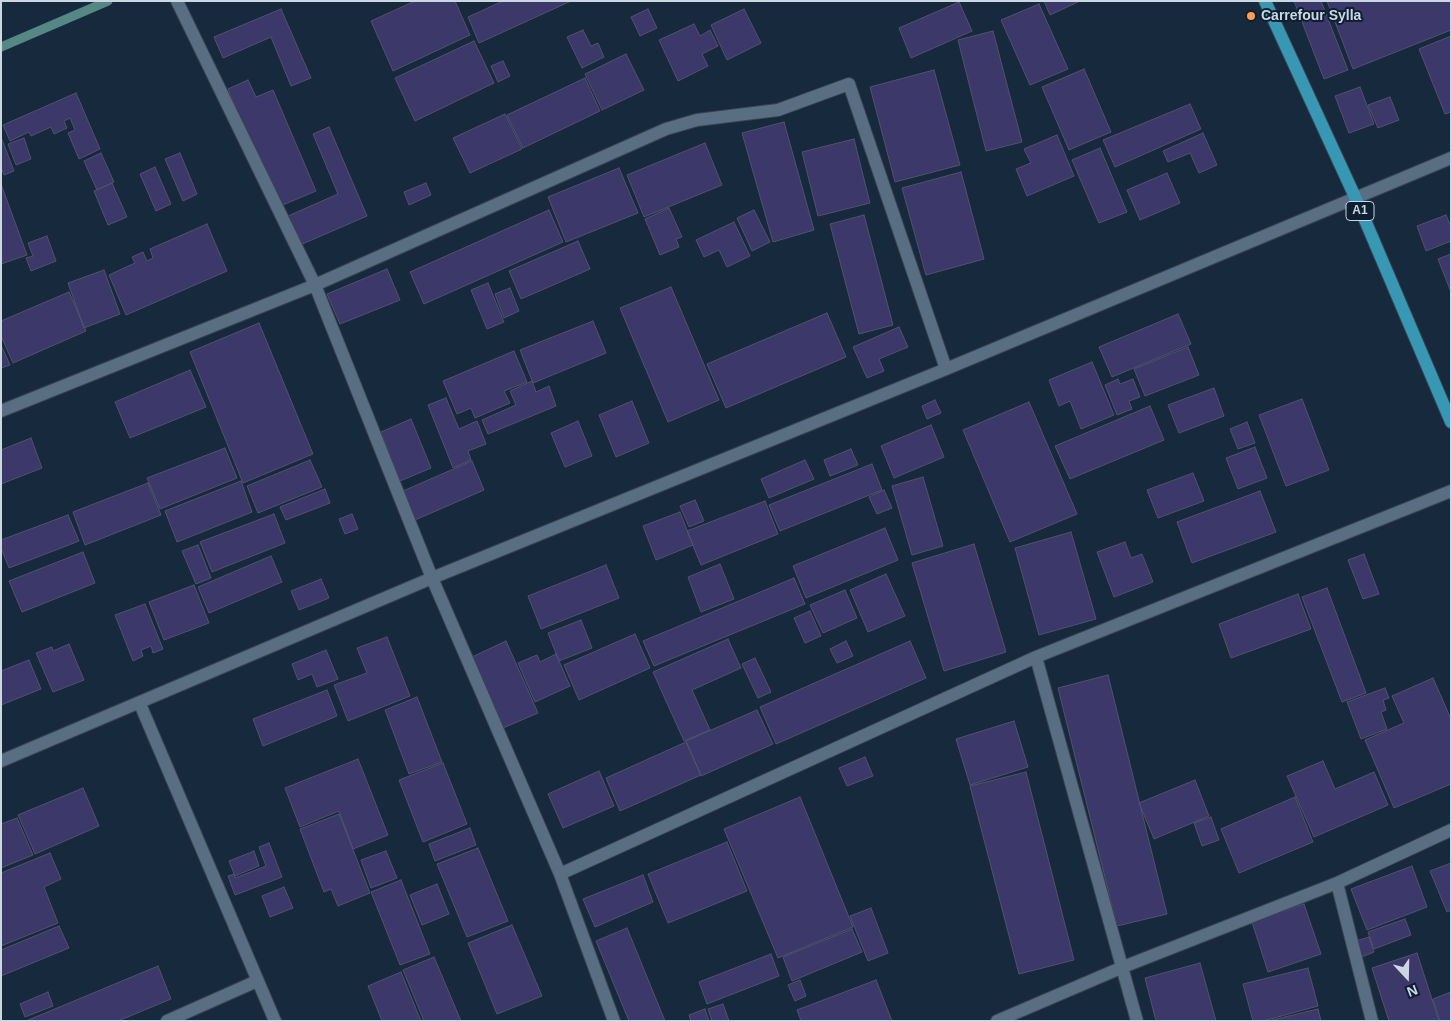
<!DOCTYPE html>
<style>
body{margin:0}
#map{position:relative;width:1452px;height:1022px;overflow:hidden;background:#17293c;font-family:Arial,sans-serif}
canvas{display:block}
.frame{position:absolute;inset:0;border:2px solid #cbd7e3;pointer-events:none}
.north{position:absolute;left:1382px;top:952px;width:50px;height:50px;-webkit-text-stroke:4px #0e1f32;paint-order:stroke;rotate:159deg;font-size:14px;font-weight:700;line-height:20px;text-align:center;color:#cbd7e3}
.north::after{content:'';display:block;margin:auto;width:18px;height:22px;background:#cbd7e3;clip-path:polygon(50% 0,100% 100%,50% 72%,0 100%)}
</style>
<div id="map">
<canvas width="1452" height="1022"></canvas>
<div class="frame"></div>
<div class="north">N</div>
</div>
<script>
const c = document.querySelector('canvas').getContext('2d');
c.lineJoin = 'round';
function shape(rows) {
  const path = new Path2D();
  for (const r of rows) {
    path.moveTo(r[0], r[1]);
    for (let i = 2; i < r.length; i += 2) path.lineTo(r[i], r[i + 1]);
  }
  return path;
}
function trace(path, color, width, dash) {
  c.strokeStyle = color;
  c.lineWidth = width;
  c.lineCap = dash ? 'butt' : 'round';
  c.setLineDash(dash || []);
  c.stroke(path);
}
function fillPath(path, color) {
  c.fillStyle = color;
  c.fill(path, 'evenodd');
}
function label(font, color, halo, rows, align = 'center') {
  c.font = font + ' Arial,sans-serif';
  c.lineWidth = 4;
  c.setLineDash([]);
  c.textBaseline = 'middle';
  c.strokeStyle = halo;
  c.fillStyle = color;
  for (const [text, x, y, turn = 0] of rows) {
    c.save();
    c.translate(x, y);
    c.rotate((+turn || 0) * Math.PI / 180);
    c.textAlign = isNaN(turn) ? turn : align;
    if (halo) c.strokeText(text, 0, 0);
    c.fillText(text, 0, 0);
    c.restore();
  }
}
trace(shape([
 [1,47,108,1]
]), '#558785', 9);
const building = shape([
 [415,1,455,1,470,35,393,71,371,21,415,1],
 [503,1,571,1,479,43,468,17,503,1],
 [1044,1,1080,1,1050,15,1044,1],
 [1294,1,1321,1,1348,70,1324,79,1294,1],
 [1327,1,1451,1,1451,30,1353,69,1327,1],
 [959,2,972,31,911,58,899,28,959,2],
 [1039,4,1068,69,1030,85,1001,20,1039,4],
 [281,9,311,78,291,86,271,37,223,58,214,37,281,9],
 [648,9,657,28,640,36,631,17,648,9],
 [744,9,761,43,727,60,711,25,744,9],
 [694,24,700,36,710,30,718,46,702,54,708,66,678,81,659,40,694,24],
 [583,30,591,46,598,43,604,57,582,68,567,37,583,30],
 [993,31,1022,142,986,151,958,40,993,31],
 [1451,36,1451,112,1445,114,1419,49,1451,36],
 [474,41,494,83,415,121,395,78,474,41],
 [626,54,644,90,602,110,585,74,626,54],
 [503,61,510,76,498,82,491,66,503,61],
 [1084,69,1111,132,1069,150,1042,87,1084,69],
 [934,70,960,165,895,182,870,87,934,70],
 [585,78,600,111,523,148,507,115,585,78],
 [248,80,256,97,273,90,316,191,278,207,228,89,248,80],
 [1360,87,1374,124,1349,133,1335,96,1360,87],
 [76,93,100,149,79,159,68,133,75,130,70,118,64,121,67,128,54,134,51,127,31,136,29,132,10,141,3,125,76,93],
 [1390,97,1399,120,1378,128,1368,105,1390,97],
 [1190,104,1201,129,1115,167,1103,140,1190,104],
 [505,114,522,149,470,173,453,138,505,114],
 [784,122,814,230,773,242,742,133,784,122],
 [329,127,367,216,300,245,288,216,338,194,313,134,329,127],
 [1203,133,1217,165,1199,173,1190,153,1168,162,1163,151,1203,133],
 [1057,135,1074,176,1027,196,1016,169,1031,163,1024,149,1057,135],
 [1,137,14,171,4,175,1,167,1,137],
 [24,138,31,159,16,165,8,144,24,138],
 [854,139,870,203,818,216,802,152,854,139],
 [705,143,722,185,644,217,627,175,705,143],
 [1100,148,1127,212,1099,223,1072,160,1100,148],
 [101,153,114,182,97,190,84,161,101,153],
 [180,153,197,194,183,201,165,159,180,153],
 [155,167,171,204,156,211,140,174,155,167],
 [619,168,638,213,566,242,548,197,619,168],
 [961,172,984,259,926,275,902,188,961,172],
 [1167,173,1180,203,1140,220,1127,190,1167,173],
 [112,183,127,217,108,225,94,191,112,183],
 [426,183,431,195,409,205,404,192,426,183],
 [1,184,27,255,1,264,1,184],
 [669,208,682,237,676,239,679,247,660,255,645,219,669,208],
 [549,210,563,242,424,304,410,272,549,210],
 [754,210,770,242,752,251,737,218,754,210],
 [864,215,893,325,859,334,830,224,864,215],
 [1446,215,1451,227,1451,241,1426,251,1417,226,1446,215],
 [734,222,750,256,727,267,719,250,704,257,696,240,734,222],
 [207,224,227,271,126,315,109,275,135,263,132,257,143,252,147,261,153,258,150,249,207,224],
 [47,236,56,261,31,271,26,258,33,256,28,243,47,236],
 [578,241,590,269,521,299,509,271,578,241],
 [1451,254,1451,292,1438,259,1451,254],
 [387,269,400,300,340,324,327,294,387,269],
 [104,270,120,314,84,328,68,283,104,270],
 [488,283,504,322,487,329,471,290,488,283],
 [671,287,719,400,668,422,620,308,671,287],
 [510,288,519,311,504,318,495,294,510,288],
 [69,292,86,331,13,363,1,336,1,321,69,292],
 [827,313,846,357,726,408,707,364,827,313],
 [1178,314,1191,344,1112,377,1099,347,1178,314],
 [593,321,606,353,533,383,520,350,593,321],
 [259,323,313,454,243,483,190,352,259,323],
 [899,327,908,347,879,359,884,371,867,378,853,347,899,327],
 [1,345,10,365,1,368,1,345],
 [1188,347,1199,375,1145,396,1134,369,1188,347],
 [514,351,527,382,504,391,510,403,475,418,471,408,457,414,443,381,514,351],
 [1092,362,1114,415,1081,429,1070,401,1059,406,1049,380,1092,362],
 [190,370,206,407,130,438,115,402,190,370],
 [1118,379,1120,384,1133,379,1140,397,1129,401,1132,409,1117,415,1105,385,1118,379],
 [532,381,536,392,549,386,556,406,488,434,482,420,516,405,510,391,532,381],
 [1214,388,1224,416,1179,433,1168,405,1214,388],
 [446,398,459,429,477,421,486,444,468,451,471,460,453,468,428,405,446,398],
 [1302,399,1329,470,1286,486,1259,415,1302,399],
 [935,400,941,413,927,419,922,406,935,400],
 [632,401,649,443,616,457,599,415,632,401],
 [1029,402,1077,514,1010,542,963,430,1029,402],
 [1150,406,1164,440,1070,479,1055,446,1150,406],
 [411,419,431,468,400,481,381,432,411,419],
 [578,421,592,456,565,467,551,433,578,421],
 [1247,422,1255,443,1238,449,1230,429,1247,422],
 [931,425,944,457,894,478,881,446,931,425],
 [31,438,42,468,1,484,1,450,31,438],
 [1255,447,1267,478,1238,489,1226,458,1255,447],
 [225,448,237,478,160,509,147,478,225,448],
 [851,449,858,465,830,476,824,460,851,449],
 [310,460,322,487,258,513,247,486,310,460],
 [805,460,814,479,769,498,761,479,805,460],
 [472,461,484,490,415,520,403,491,472,461],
 [872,464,882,490,780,531,769,505,872,464],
 [1193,473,1204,501,1158,518,1147,490,1193,473],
 [923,477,943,546,912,555,892,486,923,477],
 [241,481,252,512,177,542,165,511,241,481],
 [148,483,161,515,85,545,73,512,148,483],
 [325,489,330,503,286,520,280,507,325,489],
 [884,490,892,508,877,514,869,497,884,490],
 [1260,491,1276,532,1192,563,1177,522,1260,491],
 [695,500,704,521,689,527,680,506,695,500],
 [765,501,778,534,701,565,687,531,765,501],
 [680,512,693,545,656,560,643,526,680,512],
 [274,514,285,543,212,572,200,542,274,514],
 [352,514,358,529,345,534,339,519,352,514],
 [68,515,79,541,9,568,1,548,1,540,68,515],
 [885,528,898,560,806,598,793,566,885,528],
 [1071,532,1096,619,1039,635,1015,548,1071,532],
 [1125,542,1131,558,1142,554,1153,582,1114,597,1097,552,1125,542],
 [974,544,1006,652,944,671,912,563,974,544],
 [198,545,211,578,196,584,182,551,198,545],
 [83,552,95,583,22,612,9,581,83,552],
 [1364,554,1379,594,1363,599,1348,560,1364,554],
 [271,556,282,582,209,613,198,587,271,556],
 [720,564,734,599,701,612,688,577,720,564],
 [606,565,619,598,541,629,528,596,606,565],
 [886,574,905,616,868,632,850,590,886,574],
 [794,578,805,604,654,666,643,641,794,578],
 [321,579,329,598,299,610,291,591,321,579],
 [194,585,209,623,164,640,149,602,194,585],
 [1327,588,1366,693,1342,702,1302,597,1327,588],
 [845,590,857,618,823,633,810,605,845,590],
 [1298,594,1311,629,1231,658,1219,624,1298,594],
 [145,604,163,649,153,653,151,646,141,650,143,656,133,661,115,615,145,604],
 [810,611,821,636,805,643,794,618,810,611],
 [581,620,592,648,559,661,548,633,581,620],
 [635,634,650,668,579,700,564,665,635,634],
 [387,637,410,696,348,721,334,685,367,673,357,648,387,637],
 [728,639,741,668,692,690,710,730,684,741,653,672,728,639],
 [506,641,538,713,503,728,472,657,506,641],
 [846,641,853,656,837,663,830,649,846,641],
 [910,641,926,678,776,744,760,707,910,641],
 [69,644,84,680,53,692,36,653,52,647,53,651,69,644],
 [326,650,338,679,317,687,312,674,298,680,292,664,326,650],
 [556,654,570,686,535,702,518,663,537,655,540,662,556,654],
 [755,658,771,692,758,698,742,664,755,658],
 [29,660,41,689,1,705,1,671,29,660],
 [1108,675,1167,914,1117,926,1058,688,1108,675],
 [1433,678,1451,719,1451,784,1394,808,1365,740,1404,723,1392,696,1433,678],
 [1385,688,1389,698,1383,700,1386,710,1381,712,1387,729,1361,739,1347,702,1385,688],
 [327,690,337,716,263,746,253,719,327,690],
 [417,697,442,762,409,774,385,710,417,697],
 [757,710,773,744,701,776,686,741,757,710],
 [1014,721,1028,767,970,785,956,739,1014,721],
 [686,742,701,775,620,811,606,778,686,742],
 [865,757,873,776,847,786,839,768,865,757],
 [358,759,388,835,353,849,339,811,300,827,285,788,358,759],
 [1323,761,1335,789,1374,772,1388,805,1314,837,1287,776,1323,761],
 [443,763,467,824,423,842,399,780,443,763],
 [599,771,614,806,563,828,548,794,599,771],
 [1026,772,1074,960,1019,974,970,786,1026,772],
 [1195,780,1209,816,1154,839,1139,803,1195,780],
 [83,788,99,826,35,854,18,815,83,788],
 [800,797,853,927,778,958,724,829,800,797],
 [1295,797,1313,842,1239,873,1221,829,1295,797],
 [339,814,370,893,338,906,331,889,324,892,300,829,339,814],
 [1211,817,1219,840,1202,846,1194,823,1211,817],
 [17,818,33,855,1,868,1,824,17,818],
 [470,828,476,845,435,861,429,844,470,828],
 [727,842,747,891,668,923,648,874,727,842],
 [269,843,282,877,235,895,228,876,234,874,235,878,266,866,259,847,269,843],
 [478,848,508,921,467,937,437,864,478,848],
 [254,851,259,866,235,876,229,861,254,851],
 [386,851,397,878,371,888,361,860,386,851],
 [50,853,61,879,44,887,58,923,1,946,1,873,50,853],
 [1451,863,1451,910,1447,912,1430,871,1451,863],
 [1412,866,1427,907,1367,930,1351,889,1412,866],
 [643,875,653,902,595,927,583,899,643,875],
 [401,880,430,954,400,965,371,892,401,880],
 [437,884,449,914,422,925,410,895,437,884],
 [284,887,293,908,270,917,262,896,284,887],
 [1304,904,1321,954,1268,972,1252,922,1304,904],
 [871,908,888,953,868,961,850,916,871,908],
 [1405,919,1411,935,1374,949,1368,932,1405,919],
 [512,925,542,996,497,1014,468,943,512,925],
 [59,926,69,948,1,976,1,950,59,926],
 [627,928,665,1021,629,1021,596,941,627,928],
 [852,929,862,952,792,981,783,957,852,929],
 [1369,937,1374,952,1359,958,1353,942,1369,937],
 [1417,953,1439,1021,1389,1021,1372,968,1417,953],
 [771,954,779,976,707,1004,699,982,771,954],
 [434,957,461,1021,424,1021,403,970,434,957],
 [1200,963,1216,1021,1156,1021,1145,978,1200,963],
 [158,966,171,999,118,1021,26,1021,158,966],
 [1308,968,1318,1006,1263,1021,1253,1021,1243,984,1308,968],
 [401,972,421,1021,382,1021,368,986,401,972],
 [800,980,806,996,795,1001,788,985,800,980],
 [876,980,892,1021,801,1021,797,1010,876,980],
 [48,992,53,1006,25,1017,20,1004,48,992],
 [1451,992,1451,1021,1440,1021,1433,999,1451,992],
 [723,1004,729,1021,712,1021,708,1009,723,1004],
 [705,1009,709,1021,691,1021,689,1015,705,1009],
 [1318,1009,1321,1021,1272,1021,1272,1020,1318,1009]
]);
fillPath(building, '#3c386a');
trace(building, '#52526c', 1);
const minor = shape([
 [177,1,315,285,432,578,560,874,614,1021],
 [1,411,315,285,666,129,697,120,778,110,849,84,946,369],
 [1036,657,1137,1021],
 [140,704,275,1021],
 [1,761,432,578,946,369,1451,158],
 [560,874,1036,657,1451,491],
 [1337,883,1372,1021],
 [167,1021,257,981],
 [997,1021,1123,967,1337,883,1451,830]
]);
const major = shape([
 [1265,1,1356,199,1451,422]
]);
trace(minor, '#374454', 14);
trace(major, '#374454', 14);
trace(minor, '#596d83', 12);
trace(major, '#3898b4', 12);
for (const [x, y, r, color] of [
 [1251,16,5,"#fa9f4f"]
]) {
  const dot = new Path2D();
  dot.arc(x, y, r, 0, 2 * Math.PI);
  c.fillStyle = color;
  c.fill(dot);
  trace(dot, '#0e1f32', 2);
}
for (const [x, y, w] of [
 [1360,211,28]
]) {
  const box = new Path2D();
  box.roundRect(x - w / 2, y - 9.5, w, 19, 4);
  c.fillStyle = '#0e1f32';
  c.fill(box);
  trace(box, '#cbd7e3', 1);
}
label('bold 12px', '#cbd7e3', null, [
 ["A1",1360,211]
]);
label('bold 14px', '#cbd7e3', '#0e1f32', [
 ["Carrefour Sylla",1261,16]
], 'left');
</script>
